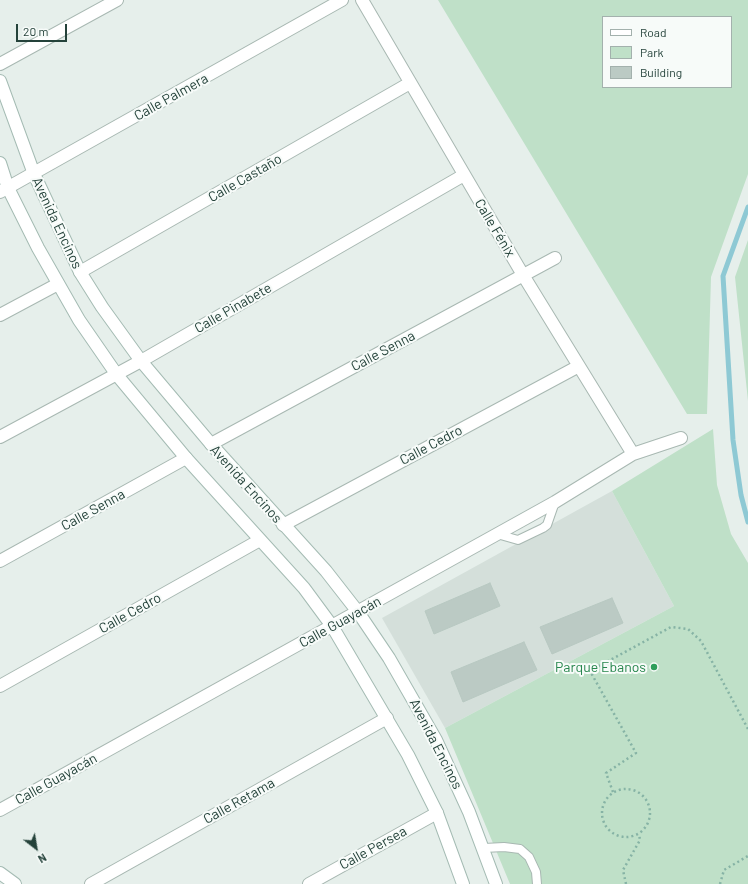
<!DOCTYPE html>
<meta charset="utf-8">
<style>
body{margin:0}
#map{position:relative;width:748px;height:884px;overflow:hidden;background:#e6efeb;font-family:Barlow,sans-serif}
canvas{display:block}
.legend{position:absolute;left:602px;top:16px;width:130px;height:72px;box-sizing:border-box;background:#f7fbf9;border:1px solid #a3b1ad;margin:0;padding:5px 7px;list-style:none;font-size:12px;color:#24423a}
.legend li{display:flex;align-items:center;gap:8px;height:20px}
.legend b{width:20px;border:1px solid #a3b1ad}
.north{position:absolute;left:16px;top:828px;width:40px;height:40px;-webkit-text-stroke:3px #f7fbf9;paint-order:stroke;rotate:149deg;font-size:11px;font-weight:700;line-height:16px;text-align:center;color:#24423a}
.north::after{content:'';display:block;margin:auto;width:14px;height:18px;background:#24423a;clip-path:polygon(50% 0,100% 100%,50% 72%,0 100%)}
.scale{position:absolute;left:16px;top:24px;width:51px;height:18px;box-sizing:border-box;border:2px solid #24423a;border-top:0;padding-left:5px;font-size:12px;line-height:14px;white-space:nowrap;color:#24423a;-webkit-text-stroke:3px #f7fbf9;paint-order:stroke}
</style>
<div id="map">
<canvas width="748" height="884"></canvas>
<ul class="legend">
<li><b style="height:5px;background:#fff"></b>Road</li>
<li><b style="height:11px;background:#bfe0c8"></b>Park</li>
<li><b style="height:11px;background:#bbcac4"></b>Building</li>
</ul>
<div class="north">N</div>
<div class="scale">20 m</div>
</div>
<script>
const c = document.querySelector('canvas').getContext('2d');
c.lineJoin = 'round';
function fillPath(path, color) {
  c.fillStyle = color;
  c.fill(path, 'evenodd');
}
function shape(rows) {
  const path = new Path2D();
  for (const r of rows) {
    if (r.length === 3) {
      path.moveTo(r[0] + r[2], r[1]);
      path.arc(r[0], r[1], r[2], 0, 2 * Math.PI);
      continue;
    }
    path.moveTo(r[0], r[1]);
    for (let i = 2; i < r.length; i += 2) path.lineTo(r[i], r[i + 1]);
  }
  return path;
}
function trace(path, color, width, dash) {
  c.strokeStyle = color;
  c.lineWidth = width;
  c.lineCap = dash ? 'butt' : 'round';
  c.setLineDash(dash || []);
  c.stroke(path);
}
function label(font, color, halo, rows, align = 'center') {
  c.font = font + ' Barlow,sans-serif';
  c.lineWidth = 4;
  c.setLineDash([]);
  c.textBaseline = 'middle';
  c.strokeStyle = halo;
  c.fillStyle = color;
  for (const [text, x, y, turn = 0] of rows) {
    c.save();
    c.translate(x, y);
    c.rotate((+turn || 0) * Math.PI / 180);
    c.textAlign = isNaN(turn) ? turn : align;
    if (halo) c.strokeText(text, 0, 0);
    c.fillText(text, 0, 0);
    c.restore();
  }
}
fillPath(shape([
 [612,491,674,606,445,728,382,618]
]), '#d4dfda');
fillPath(shape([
 [438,0,748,0,748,174,711,277,707,414,687,414],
 [603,17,731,17,731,87,603,87],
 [748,240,748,401,735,277],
 [713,429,717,485,731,534,748,563,748,884,510,884,445,728,674,606,612,491]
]), '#bfe0c8');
trace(shape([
 [748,207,723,276,733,440,741,495,748,522]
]), '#8ec9d4', 5);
const building = shape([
 [490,583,500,606,434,634,425,611,490,583],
 [612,598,623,623,552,654,540,627,612,598],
 [524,642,537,670,463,702,451,672,524,642]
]);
fillPath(building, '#bbcac4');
trace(building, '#b8c9c2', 1);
const lane = shape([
 [497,534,518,540,543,528,547,525,555,502],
 [484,848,504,847,520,849,529,857,536,872,537,884]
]);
const street = shape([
 [362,0,523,275,633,454],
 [0,64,117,0],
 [0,192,342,0],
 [80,272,410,83],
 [0,315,58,284],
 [0,437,141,361,464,175],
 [211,444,555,258],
 [283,525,579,366],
 [0,561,186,458],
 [0,686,260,540],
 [0,810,555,502,633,454,681,438],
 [91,884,387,718],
 [309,884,437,813]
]);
const secondary = shape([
 [0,81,34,174,80,272,102,307,141,361,211,444,326,571,358,612,389,658,436,740,469,812,496,884],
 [0,163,8,188,38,248,79,320,117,375,186,458,304,588,332,626,408,755,437,813,463,884],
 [0,873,15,884]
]);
trace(lane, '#a8b8b2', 10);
trace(street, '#a8b8b2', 14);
trace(secondary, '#a4bbb3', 14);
trace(shape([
 [626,813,24],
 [613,792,606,773,636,753,590,671,671,627,688,629,701,641,748,729],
 [626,884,623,870,640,840,639,834],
 [720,884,724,870,748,856]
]), '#86b3a5', 2.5, [2, 3]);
trace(lane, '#fff', 8);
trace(street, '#fff', 12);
trace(secondary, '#fff', 12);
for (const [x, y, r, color] of [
 [654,667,4,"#2e9e5b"]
]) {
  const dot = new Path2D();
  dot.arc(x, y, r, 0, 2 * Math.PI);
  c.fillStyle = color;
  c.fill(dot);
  trace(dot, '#f7fbf9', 1.5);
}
label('14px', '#24423a', '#f7fbf9', [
 ["Calle Palmera",171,97,-29],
 ["Calle Castaño",245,178,-30],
 ["Avenida Encinos",57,223,65],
 ["Calle Fénix",495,228,59],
 ["Calle Pinabete",233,308,-30],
 ["Calle Senna",383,351,-28],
 ["Calle Cedro",431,445,-28],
 ["Avenida Encinos",246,484,48],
 ["Calle Senna",93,510,-29],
 ["Calle Cedro",130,613,-29],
 ["Calle Guayacán",340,622,-29],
 ["Avenida Encinos",436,744,63],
 ["Calle Guayacán",56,779,-29],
 ["Calle Retama",239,801,-29],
 ["Calle Persea",373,848,-29]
]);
label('14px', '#27864d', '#f7fbf9', [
 ["Parque Ebanos",646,667]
], 'right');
</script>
